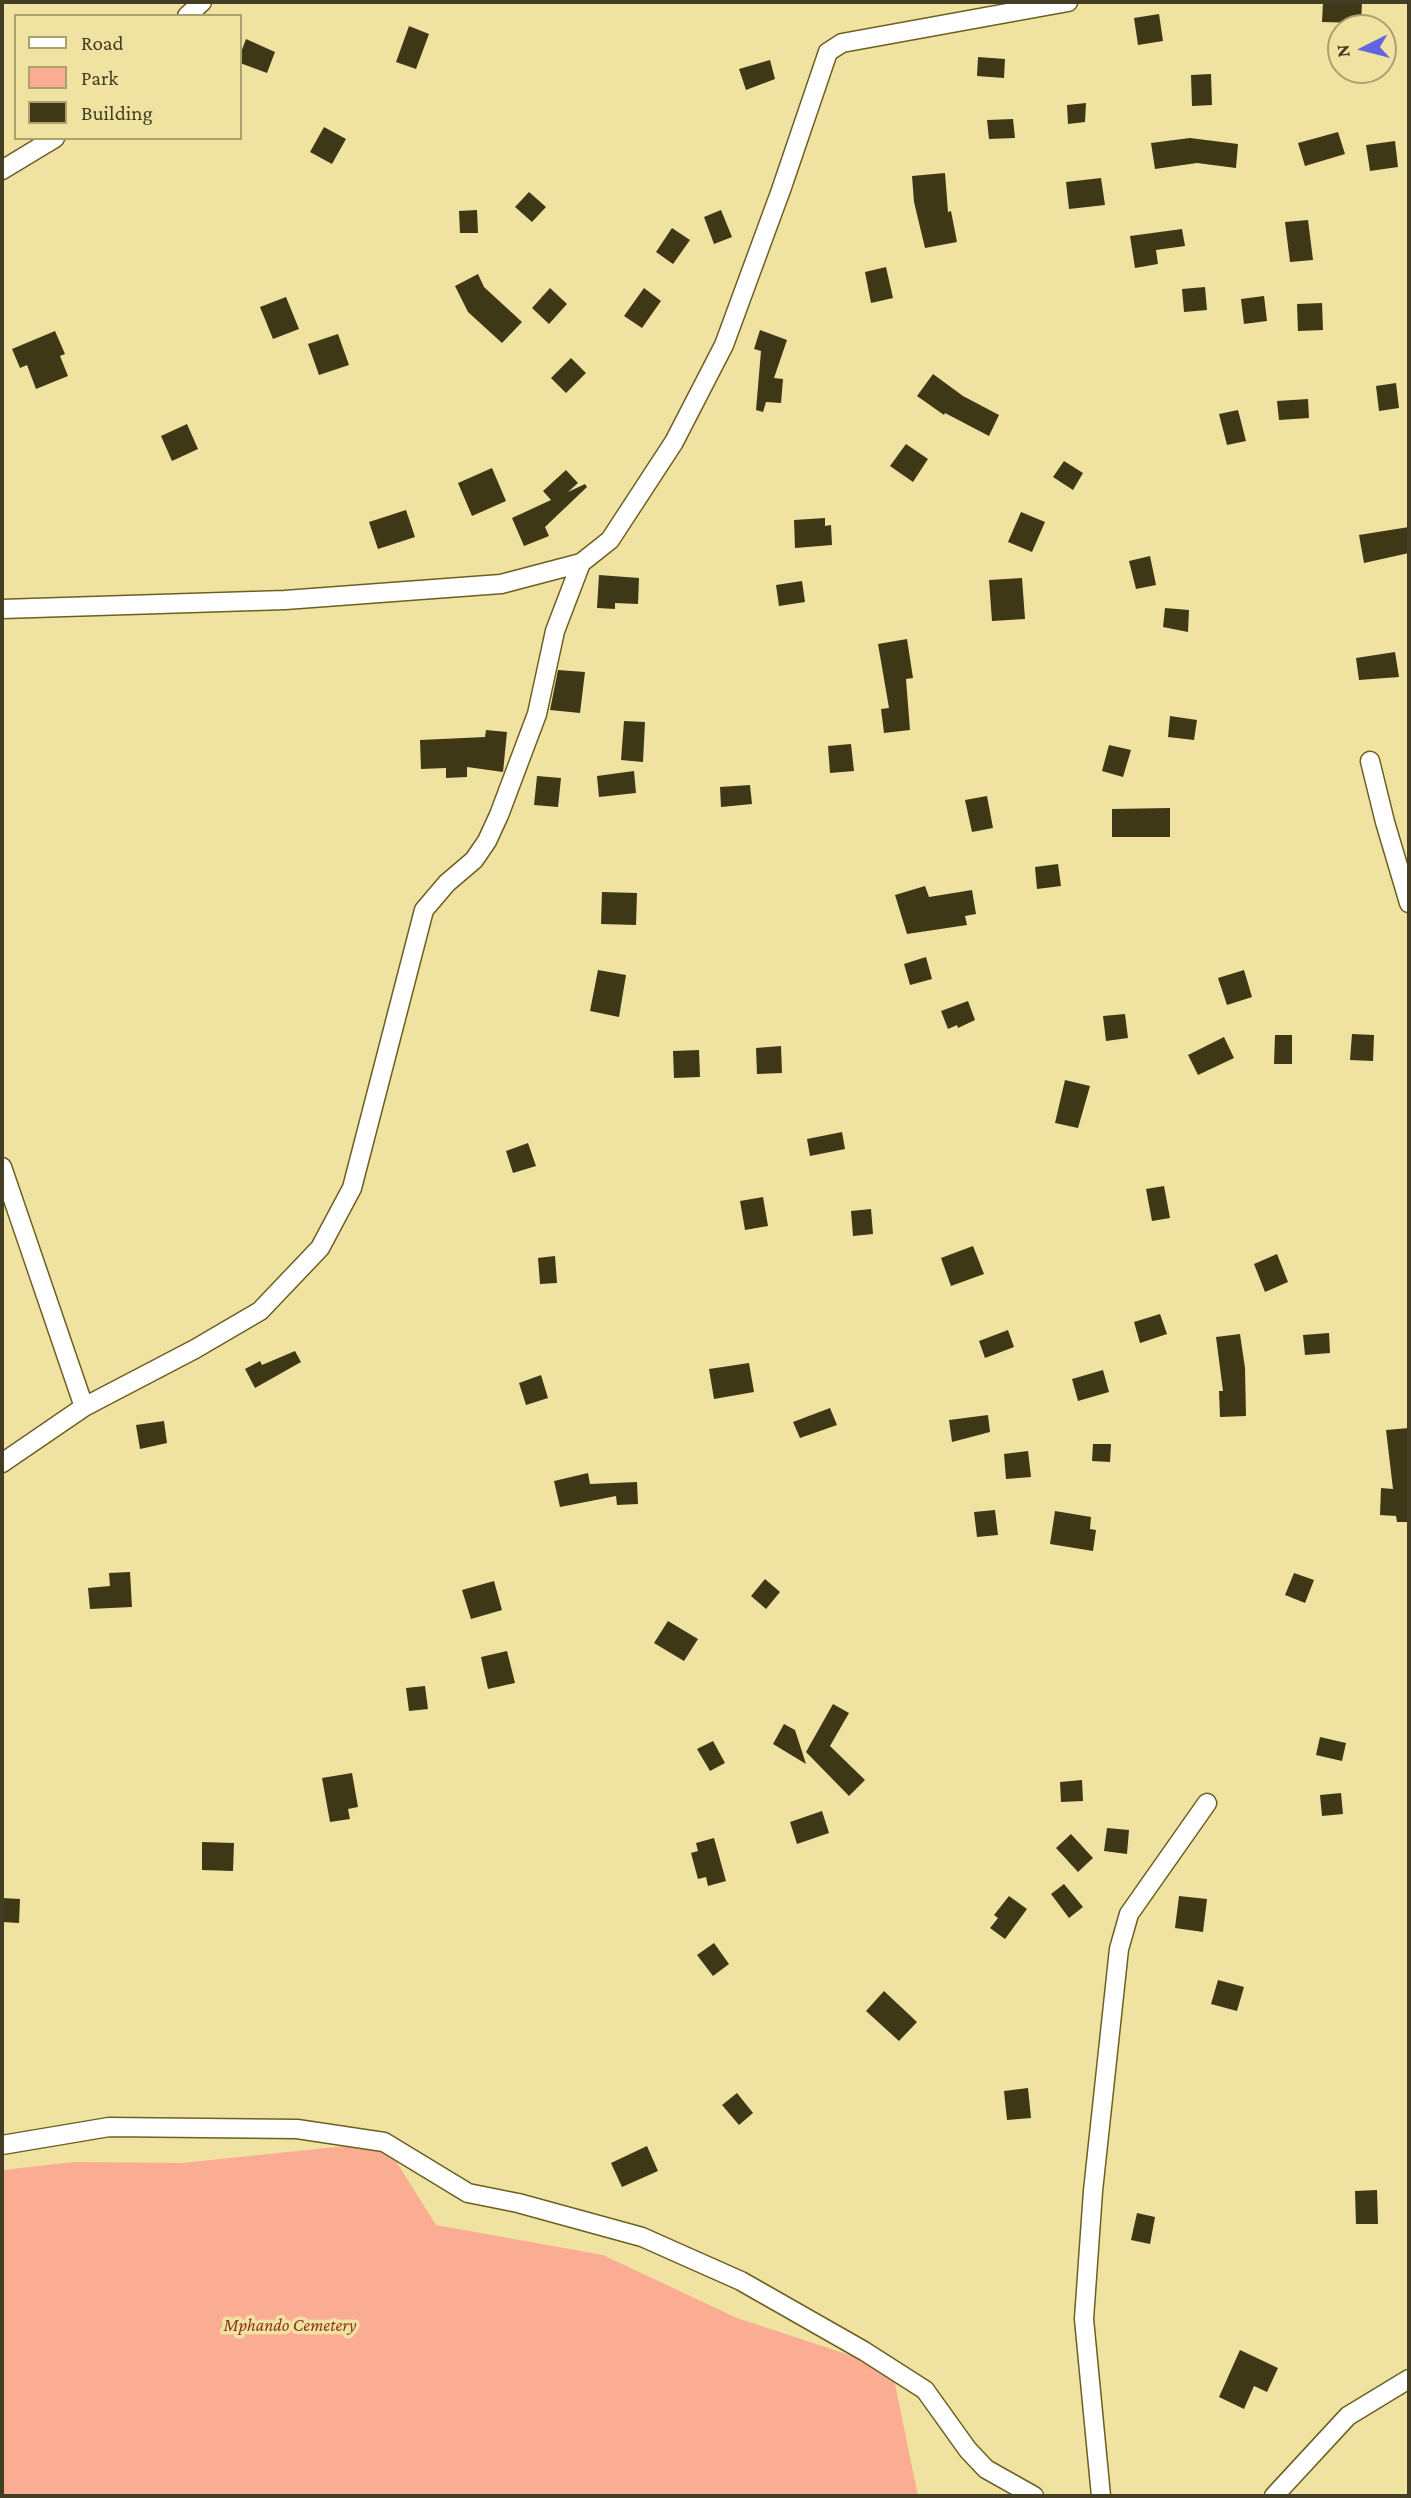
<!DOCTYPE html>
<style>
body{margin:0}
#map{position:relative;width:1411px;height:2498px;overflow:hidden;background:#f0e3a2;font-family:"Crimson Pro",serif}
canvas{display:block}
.frame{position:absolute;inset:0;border:4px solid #433d23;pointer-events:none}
.legend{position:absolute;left:14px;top:14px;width:228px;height:126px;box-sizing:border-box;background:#f0e3a2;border:2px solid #aba16f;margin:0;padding:9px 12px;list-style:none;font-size:21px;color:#433d23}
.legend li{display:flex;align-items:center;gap:14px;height:35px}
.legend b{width:35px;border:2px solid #aba16f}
.north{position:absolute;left:1327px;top:14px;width:70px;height:70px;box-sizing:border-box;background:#f0e3a2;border:2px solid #aba16f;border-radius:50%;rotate:264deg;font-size:19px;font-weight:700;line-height:28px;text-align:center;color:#433d23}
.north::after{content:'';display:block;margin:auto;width:24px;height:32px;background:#6265de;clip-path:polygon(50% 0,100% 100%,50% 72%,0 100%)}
</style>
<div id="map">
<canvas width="1411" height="2498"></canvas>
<div class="frame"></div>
<ul class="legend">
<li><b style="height:9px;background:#fff"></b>Road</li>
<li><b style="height:19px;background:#fbad94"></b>Park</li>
<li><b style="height:19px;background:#3f3817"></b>Building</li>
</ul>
<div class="north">N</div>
</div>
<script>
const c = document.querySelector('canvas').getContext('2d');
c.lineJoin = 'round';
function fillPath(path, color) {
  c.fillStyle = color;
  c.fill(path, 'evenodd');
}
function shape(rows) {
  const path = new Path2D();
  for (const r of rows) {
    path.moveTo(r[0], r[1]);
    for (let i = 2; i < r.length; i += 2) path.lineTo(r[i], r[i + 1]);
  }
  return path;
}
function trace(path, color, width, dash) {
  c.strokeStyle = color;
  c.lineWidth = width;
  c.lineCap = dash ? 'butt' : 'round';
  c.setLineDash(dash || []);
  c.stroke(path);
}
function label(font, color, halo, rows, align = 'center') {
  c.font = font + ' "Crimson Pro",serif';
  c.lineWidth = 7;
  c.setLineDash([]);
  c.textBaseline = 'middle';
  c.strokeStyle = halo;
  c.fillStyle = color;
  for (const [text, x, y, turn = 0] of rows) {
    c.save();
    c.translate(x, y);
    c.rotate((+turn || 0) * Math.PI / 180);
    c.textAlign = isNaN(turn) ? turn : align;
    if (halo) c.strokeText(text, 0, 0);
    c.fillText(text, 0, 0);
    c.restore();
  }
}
fillPath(shape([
 [384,2142,436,2225,603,2255,737,2318,892,2369,918,2496,2,2496,3,2170,74,2162,182,2163]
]), '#fbad94');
fillPath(shape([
 [1323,2,1362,2,1361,23,1322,22],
 [1159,14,1163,41,1138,45,1134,18],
 [409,26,429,34,416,69,396,62],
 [246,39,275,52,267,73,240,63,240,55],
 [978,57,1005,59,1004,78,977,76],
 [770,60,775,79,746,90,739,69],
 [1211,74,1212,105,1192,106,1191,75],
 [1086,103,1085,122,1068,124,1067,105],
 [1013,119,1015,138,989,139,987,120],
 [324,127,346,139,332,164,310,152],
 [1338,132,1345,154,1305,166,1298,143],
 [1190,138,1238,144,1236,168,1197,163,1155,169,1151,143],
 [1395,141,1398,167,1370,171,1366,145],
 [945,173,948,212,951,211,957,242,925,248,914,202,912,176],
 [1101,178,1105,205,1069,209,1066,182],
 [529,192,546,207,532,222,515,207],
 [477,210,478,233,460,233,459,211],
 [721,210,732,237,714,244,704,217],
 [1308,220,1313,260,1290,262,1285,222],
 [672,228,690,240,673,264,656,252],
 [1182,229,1185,246,1156,250,1158,264,1135,268,1130,236],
 [886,267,893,298,871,303,865,272],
 [478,274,484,287,522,322,502,343,468,312,455,286],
 [1205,287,1207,310,1184,312,1182,289],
 [550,288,567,304,549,324,532,308],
 [644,288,661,301,642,328,624,316],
 [1264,296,1267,321,1244,324,1241,299],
 [286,297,299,329,273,339,260,307],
 [1322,303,1323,330,1298,331,1297,304],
 [760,330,787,340,774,378,783,379,781,403,766,402,763,412,756,410,761,351,754,349],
 [55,331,65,354,60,356,68,376,36,389,27,365,20,368,12,349],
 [338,334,349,365,319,375,308,344],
 [571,358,586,373,566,393,551,378],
 [933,374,963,396,999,415,989,436,945,413,944,415,917,396],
 [1396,383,1399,408,1379,411,1376,386],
 [1308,399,1309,418,1279,420,1277,401],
 [1238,410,1246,441,1227,445,1219,414],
 [187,424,198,449,172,461,161,436],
 [906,444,928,459,913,482,890,466],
 [1064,461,1083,473,1073,490,1053,477],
 [492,468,506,501,472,516,458,483],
 [566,470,578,483,568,492,585,484,587,487,545,527,549,536,524,546,512,518,551,500,543,491],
 [406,510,415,537,378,549,369,522],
 [1021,512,1045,522,1032,552,1008,542],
 [825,518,825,526,831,525,832,545,795,548,794,520],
 [1409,527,1409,553,1364,563,1359,535],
 [1150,556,1156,585,1136,589,1129,561],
 [599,575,639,578,638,604,615,603,615,609,597,608],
 [1022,578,1025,619,992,621,989,580],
 [802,581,805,602,779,606,776,585],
 [1165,608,1189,610,1188,632,1163,627],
 [907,639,913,678,906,679,910,730,884,733,881,709,889,708,878,644],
 [1395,652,1399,677,1359,680,1356,658],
 [558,670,585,672,580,713,550,710],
 [1170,716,1197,720,1194,740,1168,737],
 [624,721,645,722,643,762,621,760],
 [486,730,507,732,503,772,467,767,467,777,446,778,446,768,421,769,420,740,485,737],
 [851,744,854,771,830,773,828,746],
 [1109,745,1131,750,1123,777,1102,771],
 [634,771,636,793,599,797,597,776],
 [537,776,561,778,558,807,534,805],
 [750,785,752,804,721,807,720,787],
 [987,796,993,828,972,832,965,800],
 [1170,808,1170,837,1112,837,1112,809],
 [1058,864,1061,886,1037,889,1035,867],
 [925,886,929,897,972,890,976,914,965,916,967,925,907,934,895,895],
 [602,892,637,893,636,925,601,924],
 [926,957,932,979,910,985,904,964],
 [598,970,626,975,619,1017,590,1011],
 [1244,970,1252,997,1227,1005,1218,978],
 [968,1001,975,1020,958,1028,957,1025,948,1029,941,1011],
 [1125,1014,1128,1038,1106,1041,1103,1016],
 [1352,1034,1374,1035,1373,1061,1350,1060],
 [1275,1035,1292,1035,1292,1064,1274,1064],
 [1224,1037,1234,1058,1198,1075,1188,1055],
 [781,1046,782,1073,757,1074,756,1048],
 [699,1050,700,1077,674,1078,673,1051],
 [1065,1080,1090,1086,1078,1128,1055,1123],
 [842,1132,845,1149,810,1156,807,1139],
 [528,1143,536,1166,513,1173,506,1151],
 [1164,1186,1170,1218,1152,1221,1146,1189],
 [763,1197,768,1226,745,1230,740,1201],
 [871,1209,873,1234,853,1236,851,1211],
 [973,1246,984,1274,951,1286,941,1258],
 [1277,1254,1288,1282,1265,1292,1254,1264],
 [555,1256,557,1283,540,1284,538,1258],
 [1160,1314,1167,1334,1140,1343,1134,1322],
 [1008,1330,1014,1347,985,1358,979,1341],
 [1329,1333,1330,1353,1305,1355,1303,1335],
 [1240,1334,1245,1368,1246,1416,1220,1417,1219,1391,1223,1391,1216,1337],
 [295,1351,301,1362,255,1388,245,1369,260,1361,262,1365],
 [749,1363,754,1392,714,1399,709,1369],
 [1103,1370,1109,1392,1078,1401,1072,1379],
 [541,1375,548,1398,526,1405,519,1383],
 [830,1408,837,1425,800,1438,793,1422],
 [988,1415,990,1432,952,1442,949,1420],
 [164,1421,167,1443,140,1449,136,1425],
 [1409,1428,1409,1522,1397,1522,1396,1516,1380,1515,1381,1488,1393,1489,1386,1430],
 [1093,1444,1111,1444,1110,1462,1092,1461],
 [1028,1451,1031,1477,1006,1479,1004,1454],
 [588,1473,590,1484,637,1482,638,1504,617,1505,616,1496,560,1507,554,1481],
 [995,1510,998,1535,977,1537,974,1512],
 [1055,1511,1091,1517,1090,1529,1096,1530,1093,1551,1050,1544],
 [130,1572,132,1607,90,1609,88,1588,110,1586,109,1573],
 [1294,1573,1314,1580,1305,1603,1285,1595],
 [765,1579,780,1592,766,1609,751,1596],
 [494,1581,502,1610,471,1619,462,1590],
 [668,1621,698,1639,684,1661,654,1643],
 [507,1651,515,1683,488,1689,481,1657],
 [425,1686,428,1709,409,1711,406,1688],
 [833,1704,849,1713,830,1746,865,1780,849,1796,806,1752],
 [784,1724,795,1730,806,1764,773,1744],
 [1320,1737,1346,1743,1342,1761,1316,1755],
 [713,1741,725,1763,710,1771,697,1749],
 [352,1773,358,1807,348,1809,350,1819,330,1822,322,1778],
 [1082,1780,1083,1801,1061,1802,1060,1782],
 [1341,1793,1343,1814,1322,1816,1320,1795],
 [822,1811,829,1833,797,1844,790,1822],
 [1107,1828,1129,1830,1127,1854,1104,1851],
 [1071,1834,1093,1858,1078,1872,1056,1848],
 [714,1838,726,1881,708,1886,706,1877,698,1879,691,1853,698,1851,696,1843],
 [202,1842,234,1843,233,1871,202,1870],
 [1064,1884,1083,1907,1069,1918,1051,1894],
 [1009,1896,1027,1909,1005,1939,990,1928,998,1918,994,1915],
 [1179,1896,1207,1899,1203,1932,1175,1928],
 [2,1898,20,1899,19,1923,2,1922],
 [714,1943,729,1964,713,1976,697,1955],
 [1218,1980,1244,1987,1237,2011,1211,2004],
 [884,1991,917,2022,899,2041,866,2011],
 [1028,2088,1031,2118,1007,2120,1004,2091],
 [737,2093,753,2113,739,2125,722,2105],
 [647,2146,658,2171,622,2187,611,2163],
 [1377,2190,1378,2224,1356,2224,1355,2191],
 [1137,2213,1155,2217,1150,2244,1131,2240],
 [1240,2350,1278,2368,1267,2392,1254,2386,1244,2409,1219,2397]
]), '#3f3817');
const minor = shape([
 [187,16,202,2],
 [2,170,55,138],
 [2,609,285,600,501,584,581,563,610,540,674,442,724,345,781,190,828,52,842,43,1068,2],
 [1370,761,1385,822,1409,903],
 [2,1167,84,1407],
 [2,1463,84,1407,195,1349,260,1311,320,1248,352,1188,424,910,447,883,474,860,487,841,499,815,537,714,555,631,581,563],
 [2,2145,109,2127,297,2129,384,2142,468,2193,518,2203,642,2237,741,2281,864,2351,925,2390,968,2450,986,2469,1034,2496],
 [1101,2496,1084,2319,1093,2191,1119,1949,1129,1914,1207,1803],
 [1274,2496,1348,2416,1409,2379]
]);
trace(minor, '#6c5f20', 21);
trace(minor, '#fff', 18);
label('italic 18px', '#8d3619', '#f0e3a2', [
 ["Mphando Cemetery",290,2325]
]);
</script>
